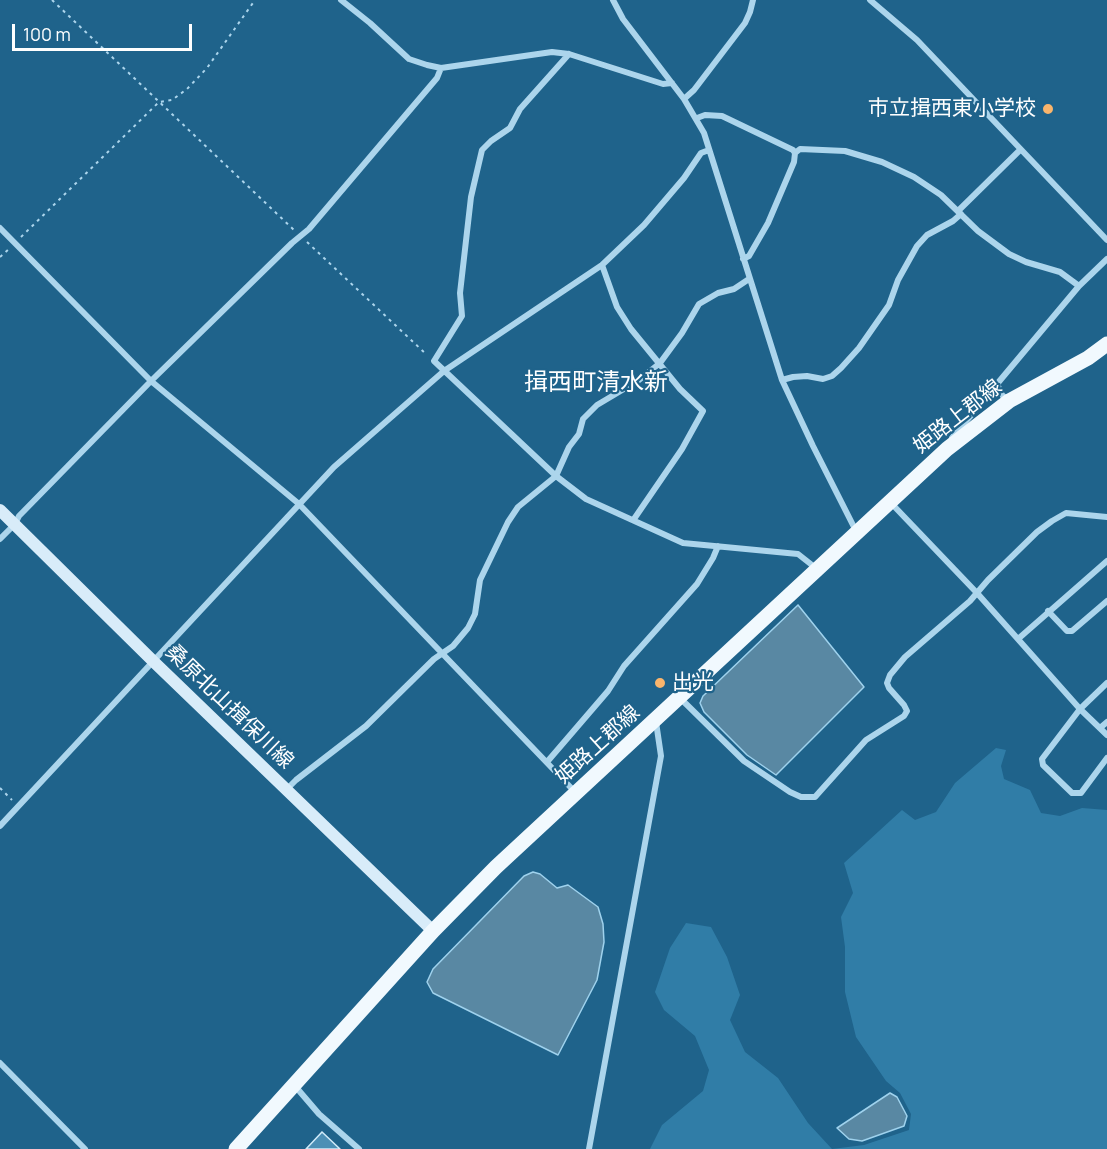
<!DOCTYPE html>
<meta charset="utf-8">
<style>
body{margin:0}
#map{position:relative;width:1107px;height:1149px;overflow:hidden;background:#1f638b;font-family:Manrope,sans-serif}
canvas{display:block}
.scale{position:absolute;left:12px;top:24px;width:180px;height:27px;box-sizing:border-box;border:3px solid #fff;border-top:0;padding-left:8px;font-size:18px;line-height:21px;white-space:nowrap;color:#fff;-webkit-text-stroke:4px #1f638b;paint-order:stroke}
</style>
<div id="map">
<canvas width="1107" height="1149"></canvas>
<div class="scale">100 m</div>
</div>
<script>
const c = document.querySelector('canvas').getContext('2d');
c.lineJoin = 'round';
function fillPath(path, color) {
  c.fillStyle = color;
  c.fill(path, 'evenodd');
}
function shape(rows) {
  const path = new Path2D();
  for (const r of rows) {
    path.moveTo(r[0], r[1]);
    for (let i = 2; i < r.length; i += 2) path.lineTo(r[i], r[i + 1]);
  }
  return path;
}
function trace(path, color, width, dash) {
  c.strokeStyle = color;
  c.lineWidth = width;
  c.lineCap = dash ? 'butt' : 'round';
  c.setLineDash(dash || []);
  c.stroke(path);
}
function label(font, color, halo, rows, align = 'center') {
  c.font = font + ' Manrope,"Noto Sans JP",sans-serif';
  c.lineWidth = 4.5;
  c.setLineDash([]);
  c.textBaseline = 'middle';
  c.strokeStyle = halo;
  c.fillStyle = color;
  for (const [text, x, y, turn = 0] of rows) {
    c.save();
    c.translate(x, y);
    c.rotate((+turn || 0) * Math.PI / 180);
    c.textAlign = isNaN(turn) ? turn : align;
    if (halo) c.strokeText(text, 0, 0);
    c.fillText(text, 0, 0);
    c.restore();
  }
}
fillPath(shape([
 [996,748,1006,750,1001,766,1004,779,1030,790,1041,813,1060,816,1082,808,1107,810,1107,1149,650,1149,662,1125,703,1091,709,1070,695,1036,664,1010,655,992,670,948,686,923,711,927,727,957,740,995,730,1020,745,1052,778,1078,808,1123,832,1149,864,1145,909,1130,911,1114,900,1093,886,1081,856,1037,845,992,845,947,841,917,853,893,844,863,902,810,915,820,936,812,955,783]
]), '#307da7');
const water = shape([
 [798,605,864,687,776,775,747,755,704,712,700,703,703,696,798,605],
 [533,872,540,874,557,888,568,885,598,907,603,924,604,942,597,980,558,1055,433,993,427,982,433,969,524,876,533,872],
 [890,1093,897,1097,907,1116,904,1126,862,1141,849,1139,837,1128,890,1093]
]);
fillPath(water, '#5988a3');
trace(water, '#9fd2ed', 1.5);
const building = shape([
 [322,1132,340,1149,306,1149,322,1132]
]);
fillPath(building, '#4c8fb5');
trace(building, '#d1ebf9', 1.5);
trace(shape([
 [52,0,294,230],
 [21,237,159,102,172,100,187,89,207,68,255,0],
 [307,242,427,355],
 [0,257,9,249],
 [0,788,12,800]
]), '#acd5ec', 2, [3, 4.5]);
trace(shape([
 [341,0,370,23,409,59,427,65,441,68,552,52,569,54,663,84,672,83],
 [613,0,623,19,684,99,704,133,782,380,813,446,857,533],
 [870,0,917,40,1107,240],
 [569,54,520,109,510,128,491,141,482,150,471,197,460,293,462,316,434,361,556,476,586,499,683,543,798,554,817,569],
 [684,99,694,90,745,23,750,12,753,0],
 [697,118,705,115,722,116,793,150,795,153,794,162,768,223,749,256,743,259],
 [795,153,800,149,845,151,882,162,914,177,941,195,978,231,1009,254,1026,262,1060,272,1079,286],
 [958,211,1020,150],
 [0,228,151,381,299,504,576,793],
 [602,265,617,307,631,329,680,389,703,411,682,449,634,519],
 [782,380,793,377,807,376,823,379,832,376,841,368,859,348,889,305,898,280,917,246,927,235,953,221,961,214],
 [1009,401,1002,395,997,384,1079,286,1107,259],
 [952,438,997,384],
 [891,503,977,593,1080,709,1107,735],
 [0,539,15,524,19,516,151,381,292,243,309,229,437,78,441,68],
 [1048,611,1067,631,1072,631,1107,601],
 [1018,639,1107,561],
 [1107,683,1080,709,1042,759,1043,765,1072,793,1081,793,1107,758],
 [680,698,744,761,790,792,801,797,815,797,866,740,904,716,907,711,904,705,889,688,887,683,890,675,905,657,970,601,988,580,1037,532,1052,521,1066,513,1107,517],
 [1100,728,1107,722],
 [547,762,608,691,624,666,697,584,713,558,718,546],
 [286,790,296,780,366,726,434,659,453,646,468,628,475,614,480,580,508,522,518,507,556,476,569,447,579,434,583,419,597,405,639,380,660,363,682,333,699,304,718,293,734,289,749,279],
 [0,826,334,467,444,371,602,265,644,225,684,178,701,153,709,150],
 [0,1063,85,1149],
 [295,1086,319,1114,359,1149],
 [589,1149,661,756,656,722]
]), '#acd5ec', 6);
trace(shape([
 [0,510,154,662,433,931]
]), '#d8ecf9', 12);
trace(shape([
 [236,1149,433,931,496,867,947,449,1009,401,1088,358,1107,344]
]), '#f1f9fe', 15);
for (const [x, y, r, color] of [
 [1048,109,6,"#fab56c"],
 [660,683,6,"#fab56c"]
]) {
  const dot = new Path2D();
  dot.arc(x, y, r, 0, 2 * Math.PI);
  c.fillStyle = color;
  c.fill(dot);
  trace(dot, '#1f638b', 2);
}
label('21px', '#fff', '#1f638b', [
 ["市立揖西東小学校",1036,109],
 ["出光",672,683,"left"]
], 'right');
label('21px', '#fff', '#1f638b', [
 ["姫路上郡線",958,417,-38],
 ["桑原北山揖保川線",229,707,44],
 ["姫路上郡線",598,745,-42]
]);
label('24px', '#fff', '#1f638b', [
 ["揖西町清水新",596,383]
]);
</script>
